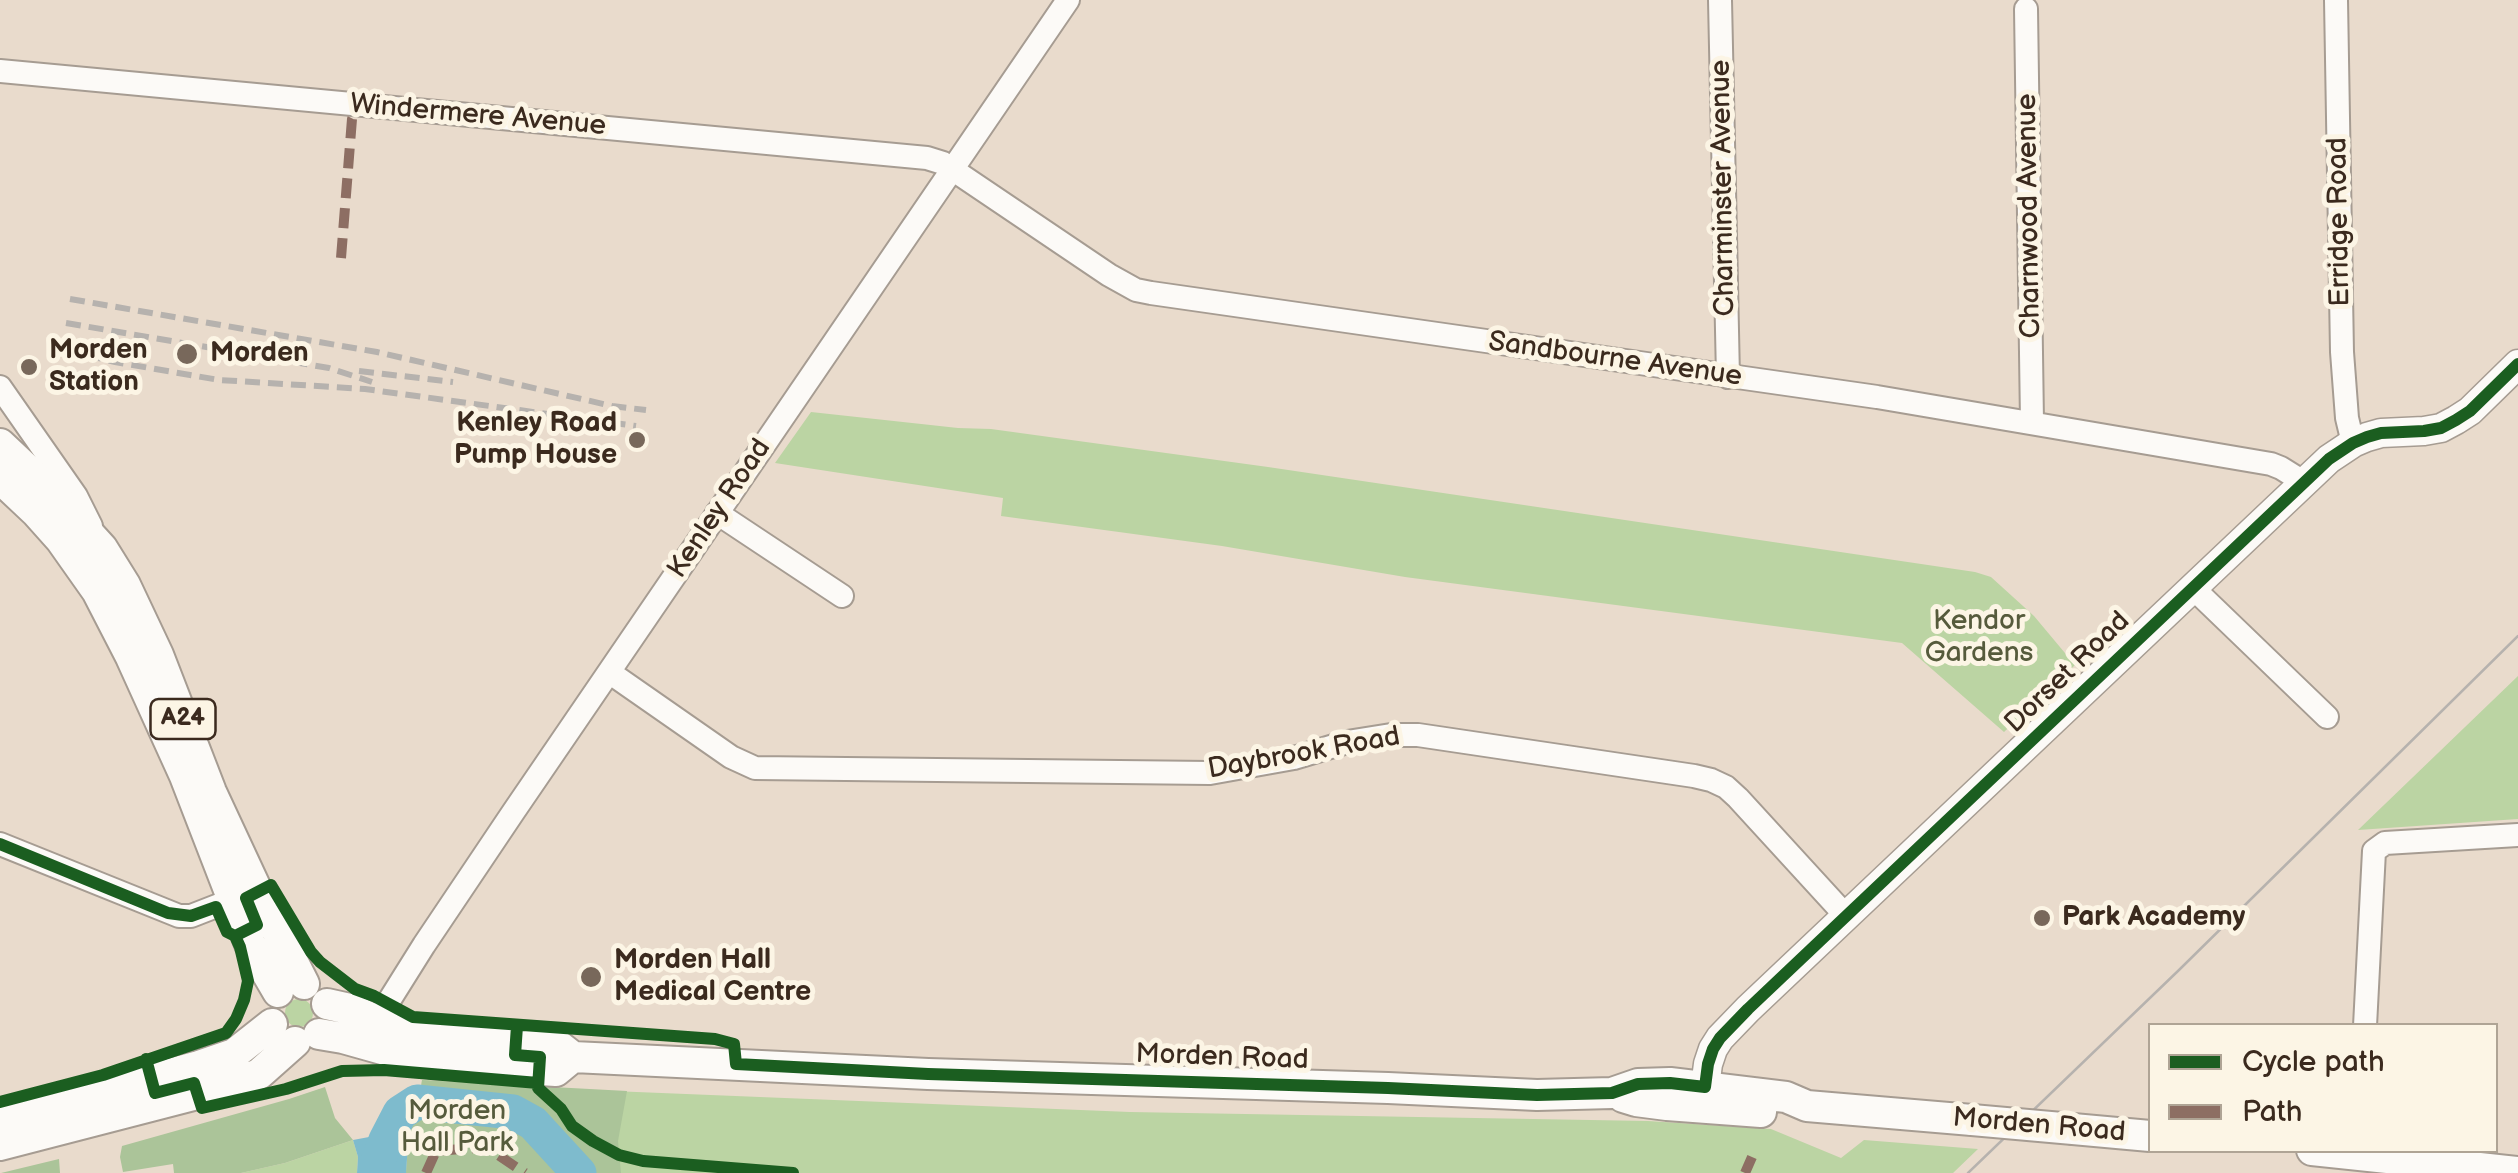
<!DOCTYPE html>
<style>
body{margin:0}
#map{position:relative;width:2518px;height:1173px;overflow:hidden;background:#e9dbcc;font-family:"Balsamiq Sans",sans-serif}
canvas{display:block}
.legend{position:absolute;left:2148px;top:1023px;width:350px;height:130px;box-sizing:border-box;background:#fcf5e5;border:2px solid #afa495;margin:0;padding:12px 18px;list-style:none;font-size:30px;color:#3b2a1e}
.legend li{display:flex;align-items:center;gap:20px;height:50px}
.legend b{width:50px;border:2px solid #afa495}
</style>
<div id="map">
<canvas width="2518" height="1173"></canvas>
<ul class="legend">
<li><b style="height:12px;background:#1b5e20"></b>Cycle path</li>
<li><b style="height:12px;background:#8d6e63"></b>Path</li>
</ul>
</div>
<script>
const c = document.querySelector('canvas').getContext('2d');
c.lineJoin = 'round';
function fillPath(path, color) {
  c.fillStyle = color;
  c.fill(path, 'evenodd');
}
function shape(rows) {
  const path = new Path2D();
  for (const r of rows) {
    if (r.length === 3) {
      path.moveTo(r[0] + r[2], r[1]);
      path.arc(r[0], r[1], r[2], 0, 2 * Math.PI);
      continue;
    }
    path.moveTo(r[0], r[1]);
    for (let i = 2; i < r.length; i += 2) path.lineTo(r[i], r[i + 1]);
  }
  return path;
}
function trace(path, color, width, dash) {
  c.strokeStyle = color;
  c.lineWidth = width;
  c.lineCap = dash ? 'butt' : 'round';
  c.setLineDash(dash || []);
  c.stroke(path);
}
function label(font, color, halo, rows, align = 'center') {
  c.font = font + ' "Balsamiq Sans",sans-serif';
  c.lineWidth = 10;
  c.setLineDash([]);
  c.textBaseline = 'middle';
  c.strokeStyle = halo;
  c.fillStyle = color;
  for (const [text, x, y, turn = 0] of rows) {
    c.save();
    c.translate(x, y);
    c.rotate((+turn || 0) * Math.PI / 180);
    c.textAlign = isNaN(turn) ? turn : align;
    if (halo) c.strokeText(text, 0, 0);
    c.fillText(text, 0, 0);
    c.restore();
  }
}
fillPath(shape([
 [811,412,958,428,991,429,1268,467,1975,572,1991,577,2034,616,2075,665,2004,732,1902,643,1405,577,1222,546,1001,516,1003,498,775,463],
 [2518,676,2518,819,2358,830],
 [299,1013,14],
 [422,1080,538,1088,1130,1112,1648,1121,1771,1129,1841,1158,1864,1140,1978,1149,1953,1173,406,1173,410,1116,420,1095],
 [353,1140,358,1157,357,1173,241,1173,285,1163]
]), '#bbd4a3');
fillPath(shape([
 [422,1080,627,1091,618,1141,621,1173,406,1173,410,1116,420,1095],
 [325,1087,335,1118,353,1140,285,1163,241,1173,174,1173,173,1164,123,1172,120,1157,122,1146,289,1099],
 [59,1159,60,1173,1,1173]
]), '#abc499');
fillPath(shape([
 [400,1113,410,1116,406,1173,357,1173,358,1157,353,1140,385,1134]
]), '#7ebbcd');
trace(shape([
 [378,1173,378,1161,386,1140,400,1113,417,1102,513,1112,533,1123,579,1173]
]), '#7ebbcd', 35);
const minor = shape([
 [1720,0,1728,377],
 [2336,0,2342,352,2347,418,2353,443],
 [2026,9,2032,422],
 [0,71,927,158,943,163,1109,275,1136,290,1151,293,1877,397,2271,464,2281,468,2305,483],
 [0,387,76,496,91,526],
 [717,513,842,596],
 [2193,588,2327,717],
 [609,672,731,757,755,768,1210,773,1294,758,1347,742,1391,735,1418,735,1694,776,1711,780,1726,787,1738,798,1847,917],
 [0,844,179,916,191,916,232,900],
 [377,1020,424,945,514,811,1068,0],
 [2365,1026,2374,851,2385,843,2518,835]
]);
const major = shape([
 [1705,1087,1708,1064,1713,1049,1720,1038,1748,1009,2329,459,2353,443,2367,437,2381,433,2424,431,2441,428,2456,420,2470,411,2518,364]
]);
const highway = shape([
 [0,444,51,492,102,548,125,585,158,655,211,792,258,893,304,984],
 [0,478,36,512,61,540,97,591,131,657,185,776,250,944,278,992],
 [327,1004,354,1010,402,1033,419,1037,559,1046,573,1057,928,1074,1388,1088,1537,1095,1612,1093,1638,1084,1670,1083,1786,1097,1807,1106,1972,1120],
 [319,1034,343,1038,432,1063,556,1071,573,1057],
 [1623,1097,1636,1101,1667,1105,1761,1112],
 [0,1120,199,1066,234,1054,272,1024],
 [2073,1129,2150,1136],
 [0,1145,228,1086,259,1074,295,1042],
 [2312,1150,2518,1172]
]);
trace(minor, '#a69c92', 26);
trace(major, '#a69c92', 31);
trace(highway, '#a69c92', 34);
trace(minor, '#fcfaf7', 22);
trace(major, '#fcfaf7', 28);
trace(highway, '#fcfaf7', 30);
trace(shape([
 [1968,1173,2179,970,2518,636]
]), '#b6b2ae', 2.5);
trace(shape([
 [70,299,377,352,612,406,646,410],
 [66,323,329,368,372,382],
 [64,350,115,362,219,380,365,389,636,426],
 [359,371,453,382]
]), '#b6b2ae', 6, [15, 8]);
const highwayBridge = shape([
 [1972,1120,2073,1129]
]);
trace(highwayBridge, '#a69c92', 34, []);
trace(highwayBridge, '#fcfaf7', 30);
trace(shape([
 [341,258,352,119,359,105],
 [426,1173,436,1151,486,1147,525,1173],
 [1745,1173,1752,1157]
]), '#8d6e63', 10, [20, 10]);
trace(shape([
 [0,844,168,913,191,916,216,907,227,932,235,936,240,947,248,981,244,1000,236,1019,226,1033,103,1075,0,1102],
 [235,936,257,925,246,898,271,885,311,952,320,962,355,989,374,996,413,1017,715,1039,734,1044,736,1064,928,1074,1388,1088,1537,1095,1612,1093,1638,1084,1670,1083,1705,1087,1708,1064,1713,1049,1720,1038,1748,1009,2329,459,2353,443,2367,437,2381,433,2424,431,2441,428,2456,420,2470,411,2518,364],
 [517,1026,515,1055,540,1057,538,1088,561,1109,572,1126,593,1141,619,1155,643,1161,793,1173],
 [146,1059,155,1093,194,1083,202,1108,286,1089,342,1071,384,1070,538,1083]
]), '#1b5e20', 12);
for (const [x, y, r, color] of [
 [187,354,12,"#78685b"],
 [29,367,10,"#78685b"],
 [637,440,10,"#78685b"],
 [2042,918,10,"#78685b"],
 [591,977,12,"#78685b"]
]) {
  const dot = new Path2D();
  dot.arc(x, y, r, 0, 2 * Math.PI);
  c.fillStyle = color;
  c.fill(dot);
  trace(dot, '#fcf5e5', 4);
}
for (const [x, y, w] of [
 [183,719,65]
]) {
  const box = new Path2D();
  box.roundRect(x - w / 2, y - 20, w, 40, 8);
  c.fillStyle = '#fcf5e5';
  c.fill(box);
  trace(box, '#3b2a1e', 2.5);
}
label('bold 25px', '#3b2a1e', null, [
 ["A24",183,719]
]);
label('28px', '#3b2a1e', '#fcf5e5', [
 ["Windermere Avenue",478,116,5],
 ["Charminster Avenue",1724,188,-91],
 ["Charnwood Avenue",2030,216,-91],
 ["Erridge Road",2340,222,-91],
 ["Sandbourne Avenue",1615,360,8],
 ["Kenley Road",720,509,-56],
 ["Dorset Road",2068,673,-44],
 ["Daybrook Road",1304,754,-10],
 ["Morden Road",1222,1058,2],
 ["Morden Road",2039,1126,5]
]);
label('bold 28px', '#3b2a1e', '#fcf5e5', [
 ["Morden",49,351],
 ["Station",49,383],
 ["Morden",210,354],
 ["Kenley Road",617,424,"right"],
 ["Pump House",617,456,"right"],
 ["Park Academy",2062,918],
 ["Morden Hall",614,961],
 ["Medical Centre",614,993]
], 'left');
label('28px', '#565b3c', '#fcf5e5', [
 ["Kendor",1979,622],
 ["Gardens",1979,654],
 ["Morden",457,1112],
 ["Hall Park",457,1144]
]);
</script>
